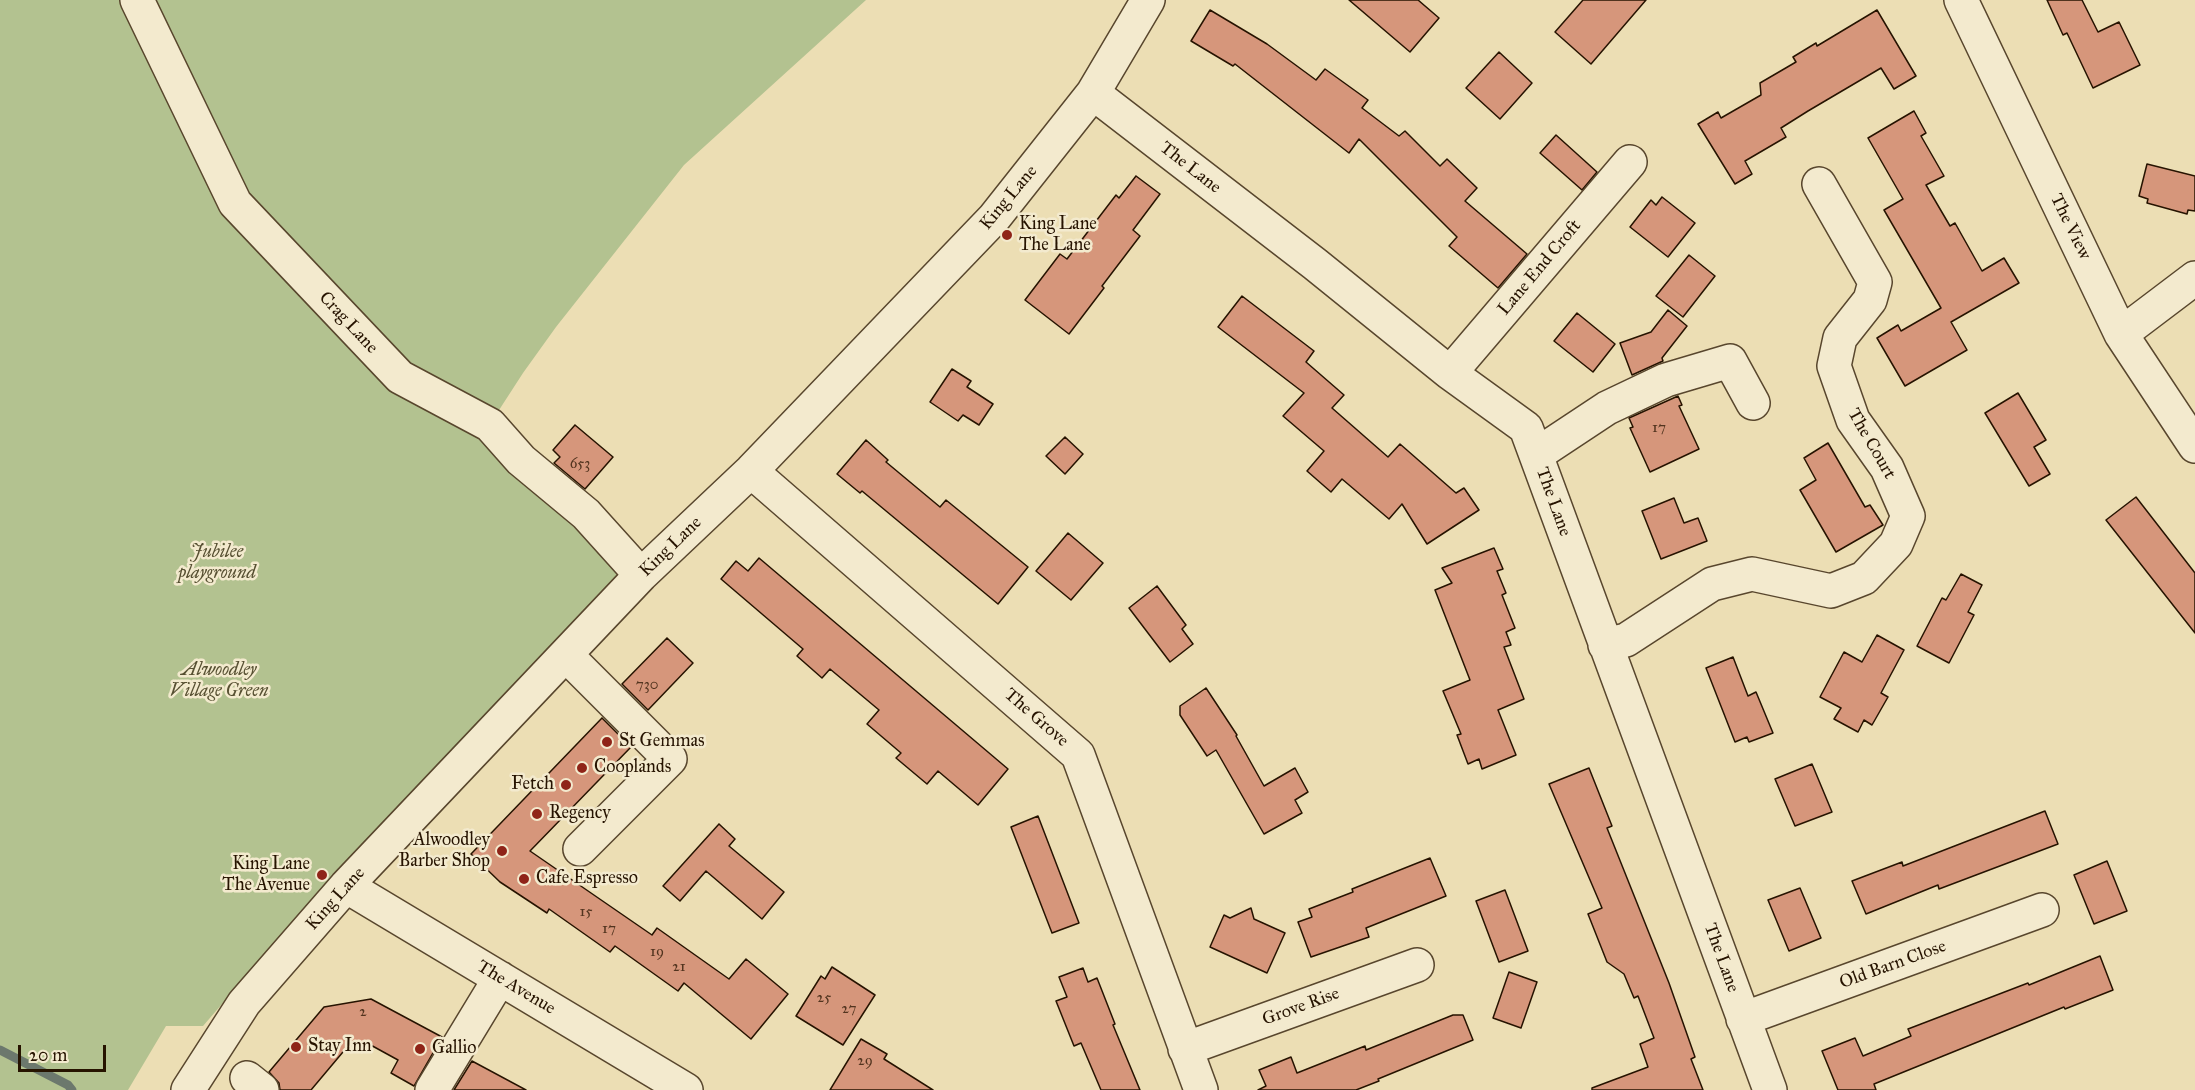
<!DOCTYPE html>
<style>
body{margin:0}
#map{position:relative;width:2195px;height:1090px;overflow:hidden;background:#ecdeb4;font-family:"IM FELL Great Primer",serif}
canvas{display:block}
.scale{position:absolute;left:18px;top:1045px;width:88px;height:27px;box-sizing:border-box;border:3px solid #261300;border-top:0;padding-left:8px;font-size:18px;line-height:21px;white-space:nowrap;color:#261300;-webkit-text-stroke:4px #f3eace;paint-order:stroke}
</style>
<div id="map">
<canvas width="2195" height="1090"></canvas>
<div class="scale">20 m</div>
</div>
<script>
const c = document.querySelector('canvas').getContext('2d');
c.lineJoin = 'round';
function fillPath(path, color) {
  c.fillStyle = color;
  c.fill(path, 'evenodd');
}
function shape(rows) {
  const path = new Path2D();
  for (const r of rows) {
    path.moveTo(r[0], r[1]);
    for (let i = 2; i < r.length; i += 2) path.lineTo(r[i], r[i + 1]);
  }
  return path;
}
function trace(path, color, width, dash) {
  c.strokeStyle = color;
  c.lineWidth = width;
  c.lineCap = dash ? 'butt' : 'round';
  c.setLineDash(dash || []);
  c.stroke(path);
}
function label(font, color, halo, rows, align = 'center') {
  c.font = font + ' "IM FELL Great Primer",serif';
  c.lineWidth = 5;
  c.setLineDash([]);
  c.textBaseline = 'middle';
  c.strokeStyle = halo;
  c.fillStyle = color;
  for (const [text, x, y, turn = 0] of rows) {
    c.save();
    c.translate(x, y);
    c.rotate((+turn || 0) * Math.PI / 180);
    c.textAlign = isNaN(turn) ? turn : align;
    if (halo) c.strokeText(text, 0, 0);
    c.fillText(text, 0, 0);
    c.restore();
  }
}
fillPath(shape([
 [0,0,866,0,684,165,556,327,523,373,490,424,646,571,280,937,203,1026,166,1026,128,1090,0,1090]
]), '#b3c290');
trace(shape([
 [0,1050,68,1085,72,1090]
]), '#6c786d', 9);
const building = shape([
 [1349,0,1418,0,1439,18,1410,52,1349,0],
 [1583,0,1646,0,1591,64,1555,32,1583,0],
 [2047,0,2082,0,2098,32,2119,22,2140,65,2093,88,2067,33,2063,35,2047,0],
 [1210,10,1267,44,1316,80,1325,69,1368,100,1362,108,1399,136,1405,131,1440,166,1447,159,1477,188,1465,201,1527,254,1498,288,1449,246,1457,237,1359,139,1349,153,1235,64,1233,66,1191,41,1210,10],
 [1877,10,1916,76,1894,89,1881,68,1808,111,1781,128,1786,137,1745,161,1752,174,1735,184,1698,124,1718,112,1721,118,1761,95,1760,83,1796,62,1793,57,1816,43,1817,46,1877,10],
 [1499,52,1532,83,1500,119,1466,88,1499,52],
 [1914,111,1926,133,1921,136,1944,176,1926,185,1950,226,1955,223,1982,271,2004,258,2019,283,1951,322,1967,350,1905,386,1877,338,1898,325,1901,331,1941,308,1884,210,1903,199,1868,138,1914,111],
 [1556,135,1597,172,1582,190,1540,153,1556,135],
 [2147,164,2195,176,2195,211,2188,210,2187,214,2147,203,2148,199,2139,196,2147,164],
 [1136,176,1160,194,1133,230,1140,236,1102,286,1104,288,1069,334,1025,300,1060,254,1067,259,1116,195,1119,198,1136,176],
 [1662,197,1695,223,1668,257,1630,227,1651,200,1656,205,1662,197],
 [1689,255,1715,276,1683,317,1656,296,1689,255],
 [1242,296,1314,351,1306,362,1344,395,1332,408,1388,457,1400,444,1456,493,1464,488,1479,510,1427,544,1402,504,1389,519,1342,479,1331,492,1307,471,1324,451,1283,416,1304,393,1218,327,1242,296],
 [1668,310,1687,326,1662,358,1663,361,1632,375,1620,343,1651,332,1668,310],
 [1577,313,1615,344,1593,372,1554,341,1577,313],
 [952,369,971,381,967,387,993,404,979,425,963,415,958,421,930,402,952,369],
 [2018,393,2046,440,2034,447,2050,474,2029,486,1985,413,2018,393],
 [1678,396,1682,405,1679,406,1699,449,1650,472,1630,428,1633,427,1629,418,1678,396],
 [575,425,613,457,585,489,554,463,560,457,553,450,575,425],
 [1065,437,1083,454,1065,474,1046,456,1065,437],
 [866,440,888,460,886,462,940,507,946,500,1028,567,998,604,862,491,860,493,837,474,866,440],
 [1828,443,1865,507,1870,505,1883,525,1836,552,1800,490,1816,480,1804,458,1828,443],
 [2136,497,2195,573,2195,633,2106,520,2136,497],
 [1674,498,1684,523,1698,518,1707,541,1661,559,1642,511,1674,498],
 [1068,533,1103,563,1071,600,1036,571,1068,533],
 [1494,548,1503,569,1497,571,1506,593,1502,595,1515,628,1506,632,1511,645,1504,647,1524,699,1498,710,1516,755,1482,769,1479,759,1468,764,1457,735,1461,734,1443,691,1470,680,1435,590,1452,583,1442,568,1494,548],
 [759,558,1008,769,978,805,938,771,927,784,896,758,901,753,867,724,879,710,830,669,822,678,797,656,803,649,721,579,736,561,748,571,759,558],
 [1961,574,1982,585,1968,612,1974,615,1949,663,1917,646,1942,598,1946,600,1961,574],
 [1157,586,1186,625,1182,629,1193,644,1170,662,1129,608,1157,586],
 [1877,635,1904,650,1881,693,1888,697,1872,725,1864,720,1858,732,1834,719,1841,708,1820,697,1844,652,1862,662,1877,635],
 [667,638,693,663,648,710,622,684,667,638],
 [1733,657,1748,696,1756,692,1773,733,1749,742,1747,737,1735,742,1706,668,1733,657],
 [1206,688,1237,735,1236,736,1264,786,1295,768,1308,792,1295,800,1302,813,1264,834,1216,750,1207,756,1180,715,1180,706,1206,688],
 [602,718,631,747,530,851,652,935,657,928,729,979,746,959,788,994,751,1039,684,983,678,991,615,946,610,952,549,909,547,913,500,882,471,854,602,718],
 [1812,764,1832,812,1795,826,1775,779,1812,764],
 [1589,768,1612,826,1607,828,1669,983,1695,1057,1691,1059,1703,1090,1592,1090,1592,1088,1648,1067,1640,1044,1654,1038,1638,996,1634,998,1624,974,1607,962,1588,914,1602,908,1549,784,1589,768],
 [2045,811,2058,844,1939,889,1938,885,1866,914,1852,881,1902,862,1903,866,2045,811],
 [1038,816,1079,923,1052,933,1011,827,1038,816],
 [719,824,735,839,729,846,784,892,762,919,706,871,680,901,663,886,719,824],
 [1430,858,1446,896,1366,928,1369,937,1311,957,1298,922,1312,917,1309,909,1353,892,1352,889,1430,858],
 [2107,861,2127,911,2094,924,2074,875,2107,861],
 [1800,888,1821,938,1789,951,1768,900,1800,888],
 [1505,890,1528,951,1499,962,1476,901,1505,890],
 [1251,908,1254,919,1285,933,1267,973,1210,947,1224,915,1230,918,1251,908],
 [2100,956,2113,990,2065,1009,2064,1007,1874,1084,1876,1090,1838,1090,1822,1051,1855,1038,1863,1056,1911,1036,1908,1029,2028,983,2029,985,2100,956],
 [832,967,875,995,843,1045,796,1016,821,976,825,979,832,967],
 [1083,968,1088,982,1097,978,1115,1024,1113,1025,1140,1090,1101,1090,1081,1043,1074,1046,1056,1001,1067,997,1059,977,1083,968],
 [1509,972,1537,982,1521,1028,1493,1018,1509,972],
 [371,999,442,1037,414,1086,391,1073,398,1060,367,1043,348,1046,311,1090,280,1090,279,1083,269,1072,324,1007,371,999],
 [1453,1015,1463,1015,1473,1040,1378,1079,1379,1081,1356,1090,1258,1090,1266,1086,1259,1070,1291,1057,1297,1073,1365,1046,1366,1050,1453,1015],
 [861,1039,887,1054,884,1059,933,1090,830,1090,861,1039],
 [472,1061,526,1090,454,1090,472,1061]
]);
fillPath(building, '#d6967b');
trace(building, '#261300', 1.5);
const minor = shape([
 [137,0,235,203,400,377,490,425,521,460,586,514,641,575],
 [1961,0,2121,334,2195,446],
 [1093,93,1315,264,1450,373,1526,428,1770,1090],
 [2121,334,2195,278],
 [1450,373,1630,162],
 [1536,455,1607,408,1666,380,1730,361,1753,403],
 [751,471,1078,755,1201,1090],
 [1605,645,1626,640,1712,584,1752,574,1831,591,1864,578,1896,544,1908,516,1887,468,1853,420,1834,366,1840,338,1870,300,1875,282,1819,184],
 [566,655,670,759,580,849],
 [346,886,686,1090],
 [1743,1019,2042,910],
 [1185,1049,1417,965],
 [247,1078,262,1090],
 [188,1090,244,1003,346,886,641,575,751,471,994,218,1093,93,1148,0],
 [432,1090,500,978]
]);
trace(minor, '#58462d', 36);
trace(minor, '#f3eace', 33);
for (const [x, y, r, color] of [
 [1007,235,6,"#8f2418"],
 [607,742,6,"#8f2418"],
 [582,768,6,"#8f2418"],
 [566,785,6,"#8f2418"],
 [537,814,6,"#8f2418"],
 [502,851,6,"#8f2418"],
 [322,875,6,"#8f2418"],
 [524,879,6,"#8f2418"],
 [296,1047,6,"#8f2418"],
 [420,1049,6,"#8f2418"]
]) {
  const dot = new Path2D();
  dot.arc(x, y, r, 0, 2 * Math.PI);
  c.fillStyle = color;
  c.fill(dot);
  trace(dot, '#f3eace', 2);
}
label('15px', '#52341f', null, [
 ["17",1659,428],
 ["653",580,464],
 ["730",647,685],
 ["15",586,912],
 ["17",609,929],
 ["19",657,952],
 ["21",679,967],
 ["25",824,998],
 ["27",849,1009],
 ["2",363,1012],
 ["29",865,1061]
]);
label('18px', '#261300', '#f3eace', [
 ["The Lane",1190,168,38],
 ["King Lane",1009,198,-50],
 ["The View",2070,227,64],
 ["Lane End Croft",1540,268,-50],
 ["Crag Lane",348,323,47],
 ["The Court",1871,444,60],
 ["The Lane",1553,502,70],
 ["King Lane",671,547,-44],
 ["The Grove",1036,718,41],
 ["King Lane",336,899,-48],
 ["The Lane",1721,958,70],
 ["Old Barn Close",1893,965,-20],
 ["The Avenue",516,988,31],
 ["Grove Rise",1301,1007,-20]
]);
label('18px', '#261300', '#f3eace', [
 ["King Lane",1019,225],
 ["The Lane",1019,246],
 ["St Gemmas",619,742],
 ["Cooplands",594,768],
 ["Fetch",554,785,"right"],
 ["Regency",549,814],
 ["Alwoodley",490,841,"right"],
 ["Barber Shop",490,862,"right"],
 ["King Lane",310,865,"right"],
 ["The Avenue",310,886,"right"],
 ["Cafe Espresso",536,879],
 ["Stay Inn",308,1047],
 ["Gallio",432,1049]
], 'left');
label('italic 18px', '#575032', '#f3eace', [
 ["Jubilee",217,553],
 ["playground",217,574],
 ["Alwoodley",219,671],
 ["Village Green",219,692]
]);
</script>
